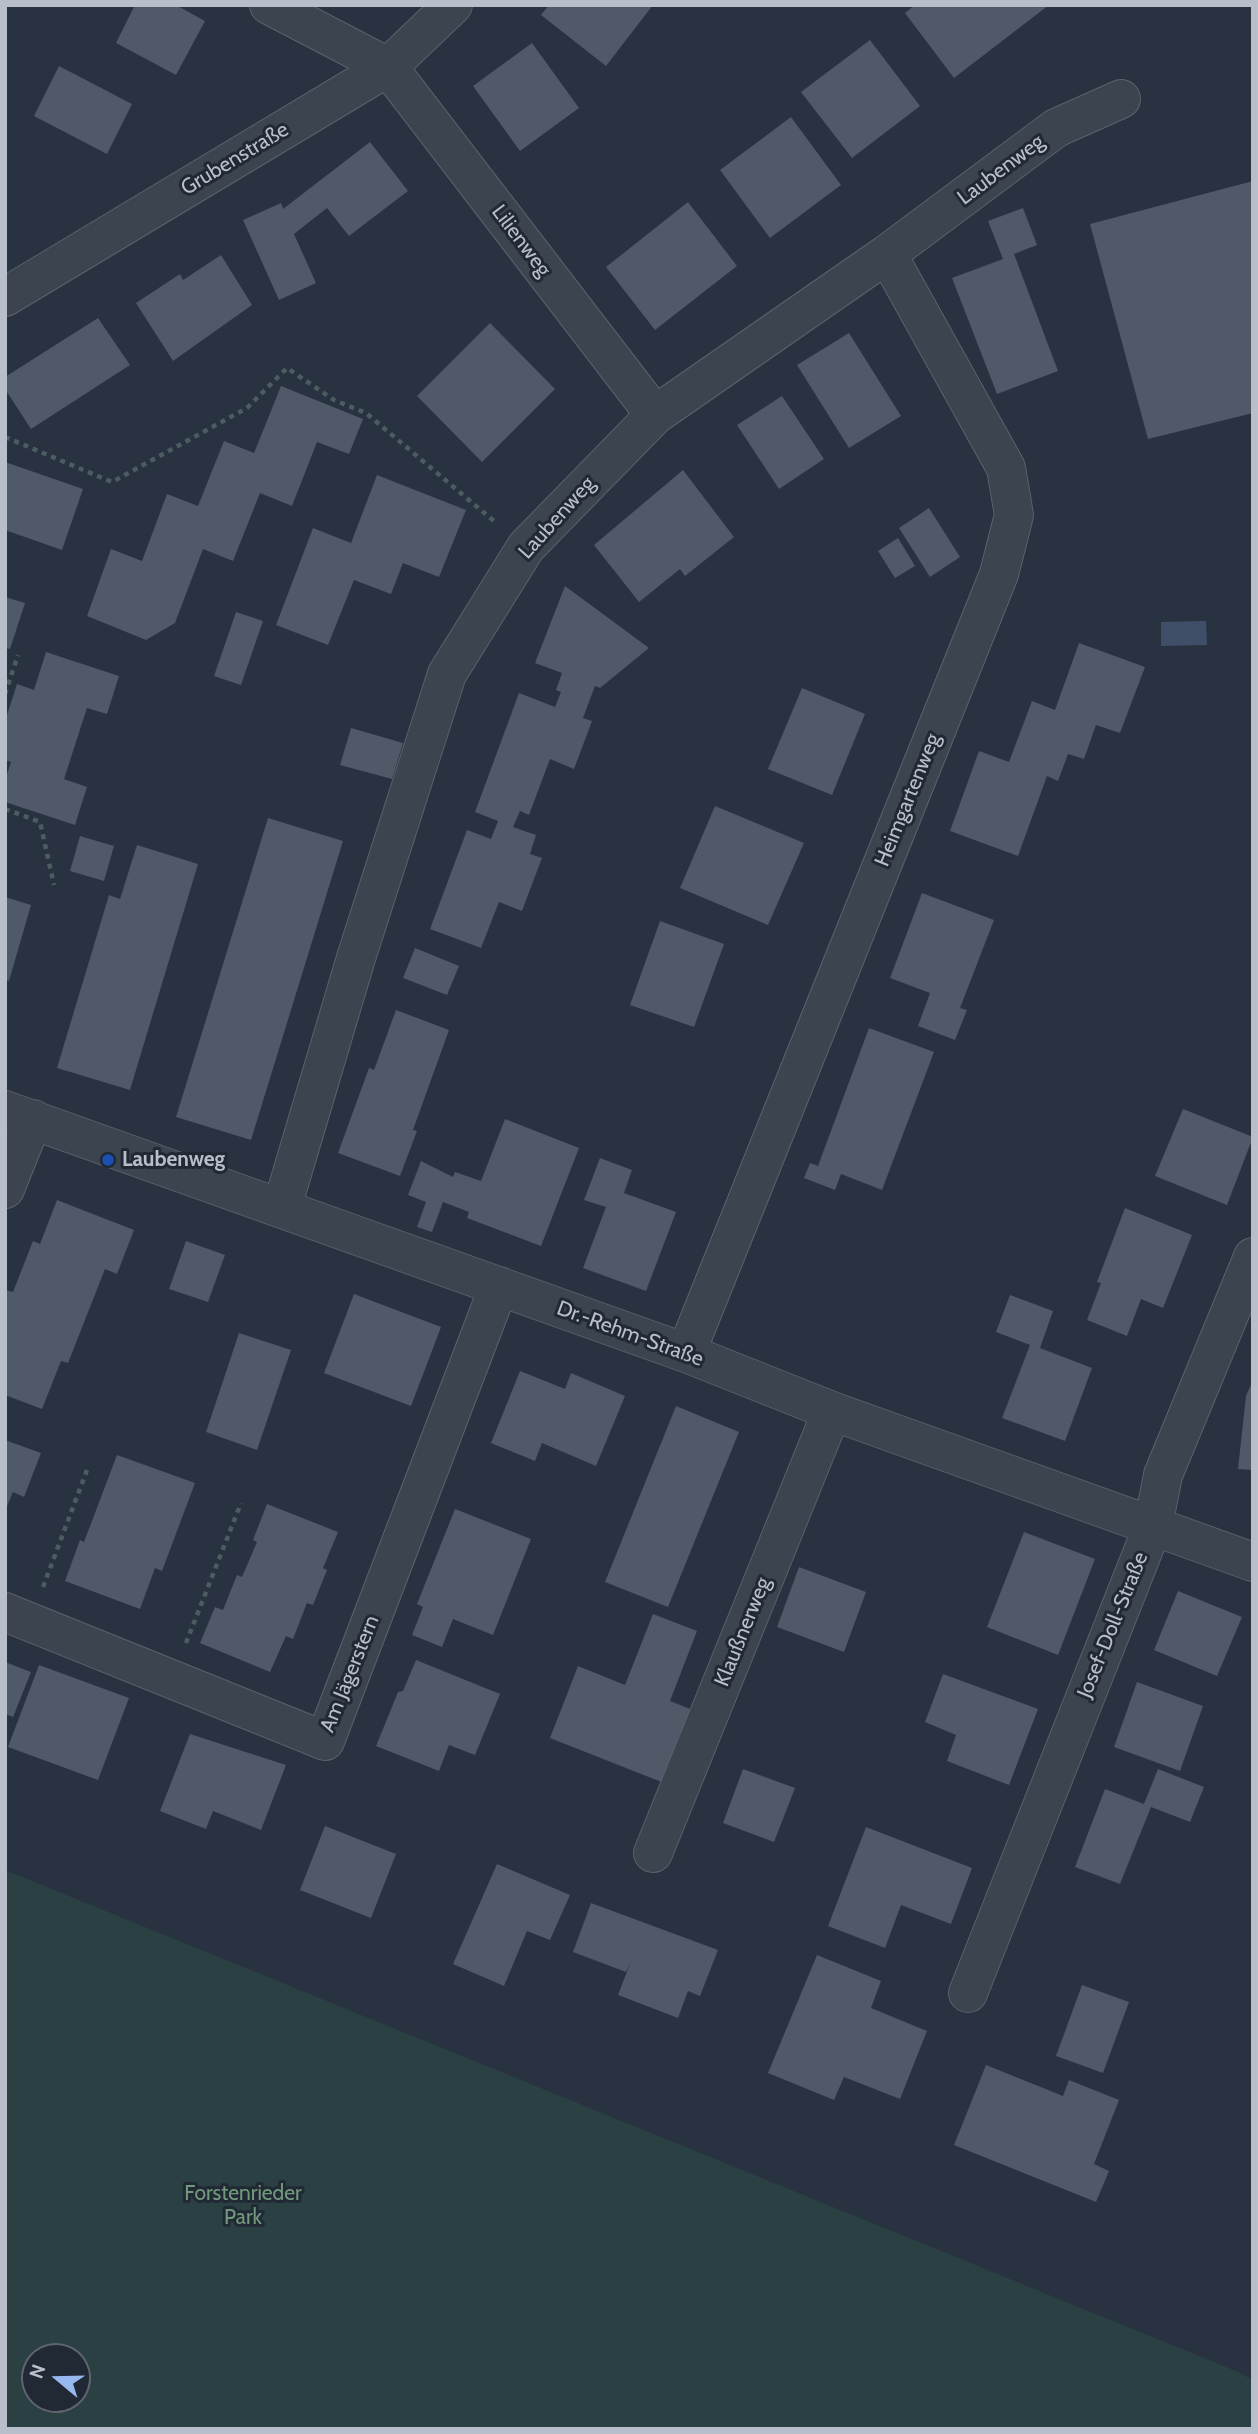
<!DOCTYPE html>
<meta charset="utf-8">
<style>
body{margin:0}
#map{position:relative;width:1258px;height:2434px;overflow:hidden;background:#283240;font-family:Cabin,sans-serif}
canvas{display:block}
.frame{position:absolute;inset:0;border:7px solid #b9bfca;pointer-events:none}
.north{position:absolute;left:21px;top:2343px;width:70px;height:70px;box-sizing:border-box;background:#212935;border:2px solid #5e6571;border-radius:50%;rotate:289deg;font-size:19px;font-weight:700;line-height:28px;text-align:center;color:#b9bfca}
.north::after{content:'';display:block;margin:auto;width:24px;height:32px;background:#98b8f0;clip-path:polygon(50% 0,100% 100%,50% 72%,0 100%)}
</style>
<div id="map">
<canvas width="1258" height="2434"></canvas>
<div class="frame"></div>
<div class="north">N</div>
</div>
<script>
const c = document.querySelector('canvas').getContext('2d');
c.lineJoin = 'round';
function fillPath(path, color) {
  c.fillStyle = color;
  c.fill(path, 'evenodd');
}
function shape(rows) {
  const path = new Path2D();
  for (const r of rows) {
    path.moveTo(r[0], r[1]);
    for (let i = 2; i < r.length; i += 2) path.lineTo(r[i], r[i + 1]);
  }
  return path;
}
function trace(path, color, width, dash) {
  c.strokeStyle = color;
  c.lineWidth = width;
  c.lineCap = dash ? 'butt' : 'round';
  c.setLineDash(dash || []);
  c.stroke(path);
}
function label(font, color, halo, rows, align = 'center') {
  c.font = font + ' Cabin,sans-serif';
  c.lineWidth = 6;
  c.setLineDash([]);
  c.textBaseline = 'middle';
  c.strokeStyle = halo;
  c.fillStyle = color;
  for (const [text, x, y, turn = 0] of rows) {
    c.save();
    c.translate(x, y);
    c.rotate((+turn || 0) * Math.PI / 180);
    c.textAlign = isNaN(turn) ? turn : align;
    if (halo) c.strokeText(text, 0, 0);
    c.fillText(text, 0, 0);
    c.restore();
  }
}
fillPath(shape([
 [5,1870,1236,2371,1253,2380,1253,2429,5,2429],
 [35,2357,77,2357,77,2399,35,2399]
]), '#2b4042');
fillPath(shape([
 [1206,621,1207,645,1161,646,1161,622]
]), '#404f68');
fillPath(shape([
 [135,5,176,5,205,21,176,75,116,43],
 [549,5,653,5,606,66,541,15],
 [915,5,1049,5,954,78,905,13],
 [870,40,920,106,852,158,801,92],
 [532,43,579,108,520,151,473,86],
 [59,66,132,104,107,154,34,116],
 [791,117,841,185,770,238,720,170],
 [370,142,408,191,349,236,327,208,294,234,316,283,279,300,243,220,281,203,283,209],
 [1253,181,1253,413,1148,439,1090,224],
 [688,202,737,266,655,330,606,267],
 [1023,208,1037,245,1014,254,1058,371,997,394,952,278,1003,259,988,221],
 [221,255,252,305,173,361,136,303,180,274,183,280],
 [98,318,130,365,31,429,5,389,5,377],
 [490,323,555,389,482,462,417,396],
 [849,333,901,416,849,448,797,365],
 [281,386,363,419,349,454,317,442,292,506,260,493,233,561,203,549,175,623,146,640,87,616,111,549,142,561,167,494,198,506,224,441,254,453],
 [782,396,824,459,779,489,737,425],
 [5,462,83,489,62,550,5,530],
 [683,470,734,537,685,576,680,569,639,602,594,545],
 [377,475,466,510,439,577,403,563,391,594,354,580,328,645,276,625,313,528,351,543],
 [929,508,960,557,930,577,899,528],
 [898,538,915,566,895,578,878,551],
 [565,586,649,648,600,688,595,686,583,718,592,721,574,769,550,759,529,815,520,811,513,827,536,835,530,854,542,858,522,911,499,902,481,948,430,929,467,830,491,839,498,821,475,812,519,693,555,707,561,692,556,690,562,673,535,663],
 [5,597,25,603,10,649,5,648],
 [236,612,263,621,241,685,214,676],
 [1079,643,1145,667,1120,733,1096,725,1084,759,1068,754,1058,781,1047,776,1018,856,950,831,979,751,1009,762,1032,701,1055,710],
 [46,652,119,676,107,714,87,708,64,779,87,787,75,825,5,802,5,780,11,762,5,760,5,721,17,684,34,690],
 [802,688,865,714,832,795,768,769],
 [351,728,403,743,392,779,340,765],
 [715,806,804,843,768,925,680,888],
 [268,818,343,841,251,1140,176,1117],
 [80,836,114,846,104,881,70,871],
 [137,845,198,864,130,1090,57,1068,109,895,120,899],
 [922,893,994,920,960,1008,967,1010,955,1040,918,1026,930,993,890,978],
 [5,897,31,905,9,981,5,980],
 [660,921,724,944,694,1027,630,1005],
 [415,948,459,966,447,995,403,978],
 [396,1010,449,1030,413,1130,417,1131,400,1176,338,1153,369,1068,374,1070],
 [869,1028,934,1052,882,1190,841,1174,835,1190,804,1178,810,1163,818,1166],
 [1183,1109,1253,1137,1227,1205,1155,1176],
 [505,1119,579,1148,541,1246,467,1218,469,1212,443,1202,432,1232,417,1227,426,1202,408,1195,421,1161,453,1177,455,1172,481,1181],
 [600,1158,632,1170,624,1193,676,1212,646,1291,583,1268,606,1207,584,1200],
 [57,1200,134,1230,117,1274,105,1269,68,1363,61,1361,42,1409,5,1395,5,1293,6,1290,13,1292,33,1241,40,1244],
 [1125,1208,1192,1235,1163,1308,1141,1299,1127,1336,1087,1320,1101,1283,1097,1282],
 [186,1241,225,1255,208,1302,169,1289],
 [354,1294,441,1327,411,1406,324,1373],
 [1010,1295,1053,1311,1040,1348,1092,1368,1065,1441,1002,1418,1030,1345,996,1332],
 [239,1333,291,1350,257,1450,206,1432],
 [520,1371,565,1389,571,1373,625,1396,596,1466,542,1443,535,1461,491,1443],
 [1253,1380,1253,1470,1238,1469,1246,1396],
 [676,1406,739,1432,668,1607,605,1582],
 [5,1440,41,1453,24,1497,13,1492,5,1511],
 [117,1455,195,1483,162,1571,155,1568,140,1609,65,1581,80,1540,84,1542],
 [267,1504,338,1532,323,1568,327,1570,313,1605,307,1603,293,1639,286,1636,270,1672,200,1643,215,1607,223,1610,237,1575,242,1577,257,1542,253,1540],
 [455,1509,531,1539,493,1635,453,1619,442,1647,412,1635,423,1607,417,1604],
 [1024,1532,1095,1559,1058,1655,987,1627],
 [799,1567,866,1592,844,1652,777,1627],
 [1178,1591,1242,1617,1217,1676,1154,1650],
 [653,1614,697,1631,670,1701,693,1710,664,1783,550,1738,578,1666,625,1685],
 [416,1660,500,1694,475,1755,449,1745,439,1771,376,1746,398,1692,403,1691],
 [5,1662,31,1672,13,1717,5,1714],
 [39,1665,129,1698,98,1780,8,1747],
 [943,1674,1038,1709,1009,1785,947,1761,956,1735,925,1722],
 [1137,1682,1203,1706,1180,1771,1114,1747],
 [190,1734,286,1765,261,1830,213,1811,206,1829,160,1811],
 [743,1769,795,1788,774,1842,723,1823],
 [1158,1769,1204,1787,1190,1822,1151,1807,1120,1884,1075,1867,1105,1789,1144,1804],
 [325,1826,396,1854,371,1918,300,1890],
 [866,1827,972,1868,951,1924,901,1905,885,1948,828,1926],
 [497,1864,570,1895,550,1940,527,1931,504,1986,453,1964],
 [591,1903,718,1950,700,1996,688,1991,678,2018,618,1995,631,1961,626,1972,573,1952],
 [817,1955,881,1981,871,2008,927,2031,900,2099,844,2077,834,2100,768,2073],
 [1082,1985,1129,2002,1103,2073,1056,2056],
 [986,2065,1063,2096,1069,2080,1119,2100,1094,2164,1109,2171,1096,2202,954,2145]
]), '#4f5968');
const street = shape([
 [269,5,388,67,655,415],
 [5,297,388,67,453,5],
 [5,1110,686,1353,832,1411,1253,1562],
 [5,1189,33,1119],
 [282,1207,356,958,447,674,526,547,655,415,887,254,1056,128,1121,99],
 [686,1353,999,574,1014,515,1006,468,887,254],
 [5,1612,325,1741,499,1286],
 [653,1853,832,1411],
 [968,1993,1153,1526,1163,1475,1253,1257]
]);
trace(street, '#5a626d', 40);
trace(shape([
 [5,437,112,482,247,408,287,368,334,400,366,413,495,522],
 [5,694,18,655],
 [5,809,40,822,54,885],
 [43,1587,87,1470],
 [186,1643,241,1503]
]), '#4b5d60', 4.5, [5, 5]);
trace(street, '#3c4450', 38);
for (const [x, y, r, color] of [
 [108,1160,7,"#1a4fb4"]
]) {
  const dot = new Path2D();
  dot.arc(x, y, r, 0, 2 * Math.PI);
  c.fillStyle = color;
  c.fill(dot);
  trace(dot, '#212935', 2.5);
}
label('21px', '#b9bfca', '#212935', [
 ["Grubenstraße",235,159,-31],
 ["Laubenweg",1001,170,-37],
 ["Lilienweg",521,241,53],
 ["Laubenweg",557,518,-48],
 ["Heimgartenweg",908,800,-68],
 ["Dr.-Rehm-Straße",630,1334,20],
 ["Josef-Doll-Straße",1113,1625,-68],
 ["Klaußnerweg",743,1632,-68],
 ["Am Jägerstern",350,1674,-68]
]);
label('bold 21px', '#b9bfca', '#212935', [
 ["Laubenweg",122,1160]
], 'left');
label('21px', '#72997c', '#212935', [
 ["Forstenrieder",243,2194],
 ["Park",243,2218]
]);
</script>
